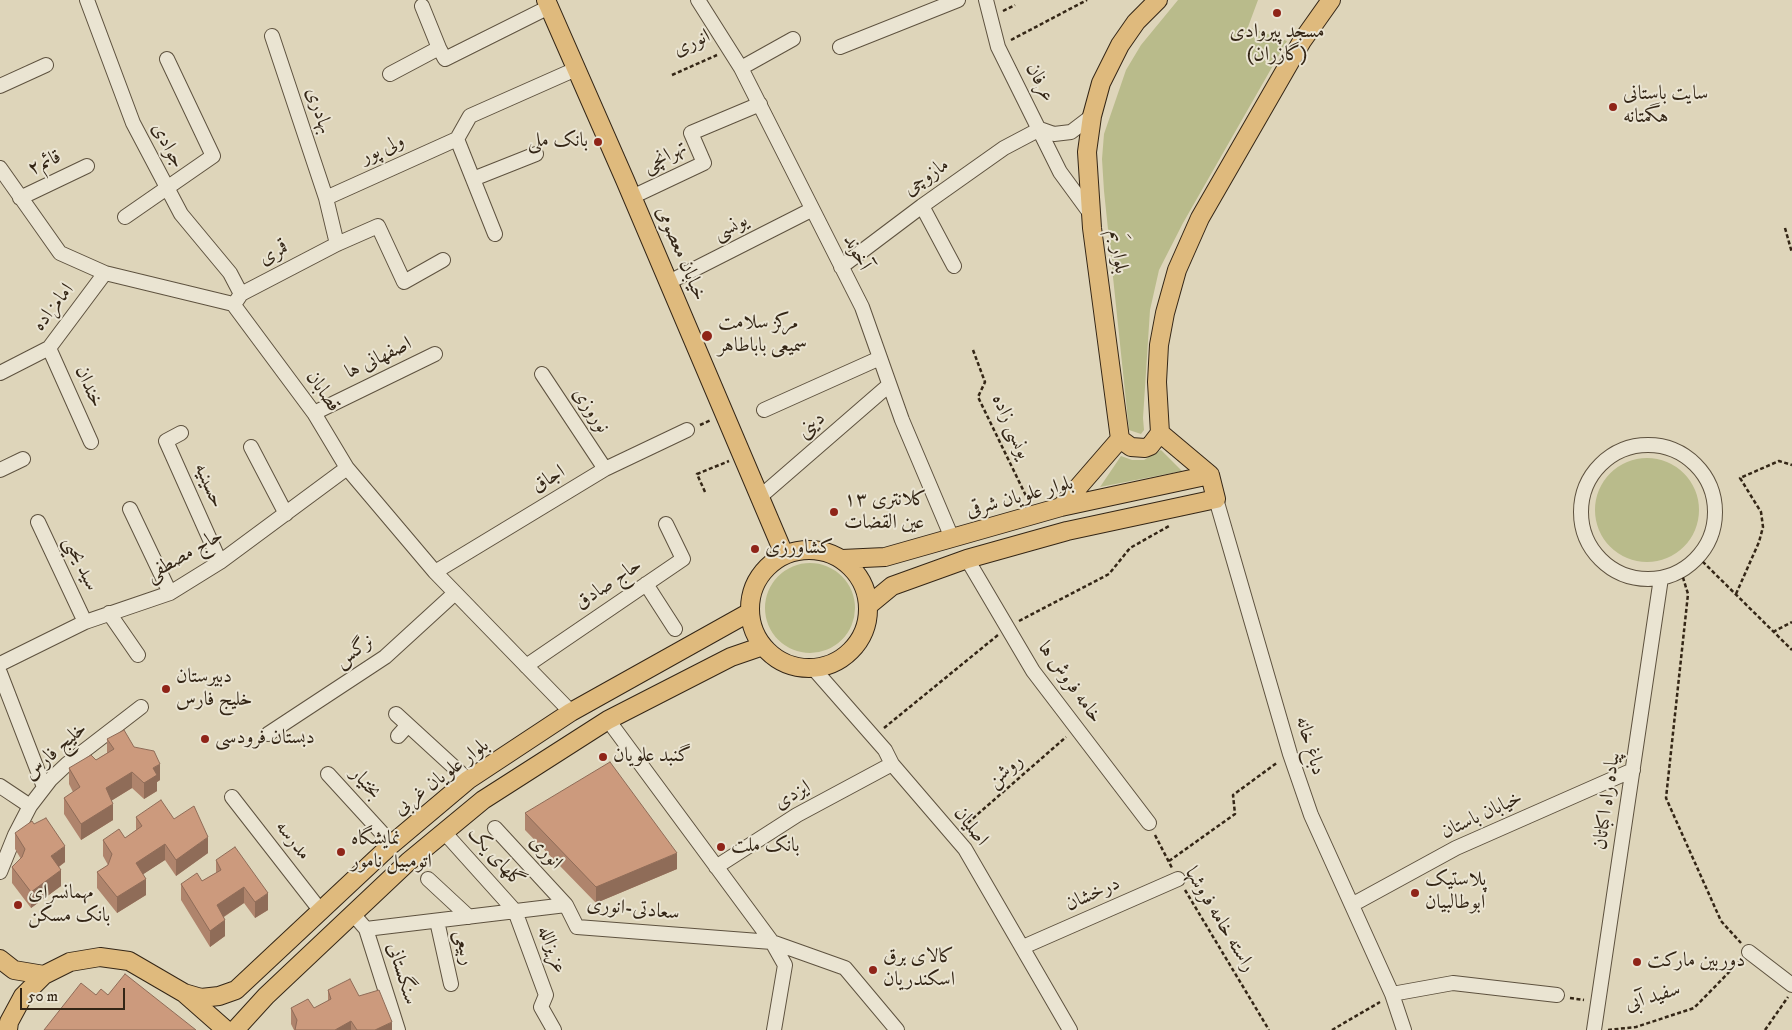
<!DOCTYPE html>
<meta charset="utf-8">
<style>
body{margin:0}
#map{position:relative;width:1792px;height:1030px;overflow:hidden;background:#ded5ba;font-family:"IM FELL DW Pica",serif}
canvas{display:block}
.scale{position:absolute;left:20px;top:988px;width:105px;height:22px;box-sizing:border-box;border:2px solid #342616;border-top:0;padding-left:6px;font-size:15px;line-height:18px;white-space:nowrap;color:#342616;-webkit-text-stroke:4px #eae4d2;paint-order:stroke}
</style>
<div id="map">
<canvas width="1792" height="1030"></canvas>
<div class="scale">50 m</div>
</div>
<script>
const c = document.querySelector('canvas').getContext('2d');
c.lineJoin = 'round';
function fillPath(path, color) {
  c.fillStyle = color;
  c.fill(path, 'evenodd');
}
function shape(rows) {
  const path = new Path2D();
  for (const r of rows) {
    if (r.length === 3) {
      path.moveTo(r[0] + r[2], r[1]);
      path.arc(r[0], r[1], r[2], 0, 2 * Math.PI);
      continue;
    }
    path.moveTo(r[0], r[1]);
    for (let i = 2; i < r.length; i += 2) path.lineTo(r[i], r[i + 1]);
  }
  return path;
}
function trace(path, color, width, dash) {
  c.strokeStyle = color;
  c.lineWidth = width;
  c.lineCap = dash ? 'butt' : 'round';
  c.setLineDash(dash || []);
  c.stroke(path);
}
function label(font, color, halo, rows, align = 'center') {
  c.font = font + ' "IM FELL DW Pica",Amiri,serif';
  c.lineWidth = 4;
  c.setLineDash([]);
  c.textBaseline = 'middle';
  c.strokeStyle = halo;
  c.fillStyle = color;
  for (const [text, x, y, turn = 0] of rows) {
    c.save();
    c.translate(x, y);
    c.rotate((+turn || 0) * Math.PI / 180);
    c.textAlign = isNaN(turn) ? turn : align;
    if (halo) c.strokeText(text, 0, 0);
    c.fillText(text, 0, 0);
    c.restore();
  }
}
fillPath(shape([
 [1178,0,1258,0,1248,27,1287,41,1183,223,1159,270,1150,310,1143,418,1144,430,1141,434,1129,430,1104,191,1102,159,1104,134,1126,70,1141,45],
 [1161,450,1182,471,1100,487,1121,456,1132,460,1144,460],
 [1647,510,52],
 [810,608,45]
]), '#b9bb8b');
const minor = shape([
 [87,0,133,123,181,214,230,273,241,294],
 [698,0,741,68,862,307,902,420,952,538],
 [986,0,998,47,1060,172,1090,213],
 [422,6,439,48],
 [272,36,326,198,337,244],
 [840,47,958,0],
 [741,68,793,39],
 [390,74,439,48,445,59,549,7],
 [0,86,46,65],
 [1040,129,1054,134,1071,132,1092,116],
 [457,139,470,116,576,69],
 [457,139,495,234],
 [0,168,60,253,105,273,233,304,314,413,347,468,435,572,571,712],
 [473,179,536,154],
 [632,197,704,163,691,133,760,104],
 [20,198,87,166],
 [326,198,457,139],
 [922,206,954,266],
 [125,217,213,156,167,59],
 [841,267,922,206,1004,148,1040,129],
 [669,282,811,210],
 [237,300,241,294,337,244,378,226,404,282,443,260],
 [49,348,91,442],
 [0,373,49,348,105,273],
 [542,374,605,469],
 [764,410,880,358],
 [314,413,435,354],
 [181,433,166,441,220,562],
 [1648,512,67],
 [251,447,286,514],
 [0,470,23,459],
 [761,496,889,385],
 [1216,499,1290,754,1311,815,1392,994,1453,983,1557,995],
 [130,509,170,593],
 [38,522,85,622],
 [967,559,1033,671,1149,823],
 [435,572,605,469,687,430],
 [646,584,675,629],
 [109,613,138,655],
 [0,664,85,622,170,593,220,562,347,468],
 [526,666,683,559,666,524],
 [813,668,885,750,892,764,965,849,1070,1030],
 [0,673,44,787],
 [396,714,468,780],
 [608,720,772,942,785,965,774,1030],
 [268,734,385,657,455,593],
 [398,736,408,725],
 [328,774,392,844],
 [0,786,30,806,50,780,67,764,141,707],
 [232,797,320,910],
 [495,828,566,905],
 [444,832,515,911,546,995,541,1007,554,1030],
 [716,867,797,815,892,764],
 [0,872,15,835,30,806],
 [428,879,469,917],
 [1351,903,1359,901,1456,848,1633,770],
 [353,914,366,929,566,905,577,927,772,942,845,968,897,1030],
 [437,921,451,984],
 [366,929,398,1030],
 [1023,947,1178,879],
 [1749,952,1792,985],
 [1392,994,1404,1030],
 [1594,1030,1661,578]
]);
const major = shape([
 [546,0,625,180,784,554],
 [1120,439,1131,447,1145,448,1150,446,1160,433],
 [1210,475,1160,433,1157,382,1159,345,1165,313,1177,270,1200,218,1302,41,1331,0],
 [1061,507,1120,439,1092,228,1087,152,1092,116,1101,83,1120,45,1136,22,1158,0],
 [809,609,59],
 [842,559,885,557,1061,507,1210,475],
 [869,605,892,586,967,559,1067,531,1216,499,1210,475],
 [0,959,14,970,44,975],
 [184,993,201,998,219,996,236,990,392,844,468,780,571,712,750,612],
 [8,1030,9,1022,23,996,44,975,70,962,100,957,129,961,184,993,226,1030],
 [235,1030,266,996,408,862,483,800,608,720,731,657,763,646]
]);
trace(minor, '#5e523f', 16);
trace(major, '#342616', 20);
trace(shape([
 [1003,11,1015,5],
 [1011,40,1087,0],
 [672,75,717,55],
 [1785,228,1792,253],
 [973,350,985,382,978,397,1028,500],
 [700,425,711,420],
 [705,492,697,474,729,461],
 [1698,557,1792,650],
 [1681,571,1688,594,1666,798,1721,921,1741,943],
 [1736,594,1759,542,1763,527,1761,512,1740,478,1779,461,1792,465],
 [1019,621,1109,574,1130,548,1169,526],
 [1773,632,1792,622],
 [884,728,998,635],
 [963,827,1066,737],
 [1155,835,1172,868],
 [1169,861,1235,814,1233,795,1278,762],
 [1185,890,1269,1030],
 [1570,998,1584,1000],
 [1332,1030,1380,1002],
 [1608,1030,1636,1027,1694,1008,1739,962],
 [1765,1030,1788,997]
]), '#342616', 2.5, [4, 2.5]);
trace(minor, '#eae4d2', 14);
trace(major, '#dfba7d', 18);
fillPath(shape([
 [107,739,134,747,160,780,157,782,157,791,144,799,132,788,111,801,113,820,81,840,64,814,64,798,73,792,69,784,69,768,96,760,107,753],
 [525,813,677,869,596,903,525,830],
 [136,817,174,819,208,853,176,876,165,860,143,874,146,895,117,913,97,888,97,872,108,865,103,856,103,840,125,838,136,830],
 [15,833,65,862,59,867,61,886,31,908,12,883,12,867,21,859,15,849],
 [216,860,268,910,255,918,244,903,224,917,225,936,210,947,181,900,181,884,202,881,216,873],
 [328,990,359,996,392,1030,294,1030,291,1024,291,1008,314,1008,328,1001]
]), '#af846c');
fillPath(shape([
 [160,764,160,780,157,782,157,791,144,799,144,783,153,768],
 [132,772,132,788,106,804,106,788],
 [113,804,113,820,81,840,81,824],
 [208,837,208,853,176,876,176,860],
 [165,844,165,860,136,879,136,863],
 [65,846,65,862,51,872,51,856],
 [677,853,677,869,596,903,596,887],
 [61,870,61,886,31,908,31,892],
 [146,879,146,895,117,913,117,897],
 [244,887,244,903,217,921,217,905],
 [268,893,268,910,255,918,255,902],
 [225,920,225,936,210,947,210,931],
 [351,1021,351,1030,335,1030],
 [392,1022,392,1030,375,1030]
]), '#8f6c58');
const building = shape([
 [124,730,134,747,154,751,160,764,153,768,157,775,144,783,132,772,106,788,113,804,81,824,64,798,80,787,69,768,91,755,96,760,114,749,107,739,124,730],
 [610,762,677,853,596,887,525,813,610,762],
 [161,800,174,819,194,806,208,837,176,860,165,844,136,863,146,879,117,897,97,872,108,865,112,854,103,840,119,829,125,838,142,826,136,817,161,800],
 [46,818,65,846,51,856,61,870,31,892,12,867,22,857,25,849,15,833,32,821,34,824,46,818],
 [235,847,268,893,255,902,244,887,217,905,225,920,210,931,181,884,197,873,202,881,221,870,216,860,235,847],
 [125,974,196,1030,44,1030,81,983,96,995,101,989,108,995,125,974],
 [350,979,359,996,379,990,392,1022,375,1030,357,1030,351,1021,335,1030,295,1030,297,1020,291,1008,308,999,314,1008,331,999,328,990,350,979]
]);
fillPath(building, '#cc9a7d');
trace(building, '#8f6c58', 1);
for (const [x, y, r, color] of [
 [1277,13,5,"#8f2418"],
 [1613,107,5,"#8f2418"],
 [598,142,5,"#8f2418"],
 [707,336,6,"#8f2418"],
 [834,512,5,"#8f2418"],
 [755,549,5,"#8f2418"],
 [166,689,5,"#8f2418"],
 [205,739,5,"#8f2418"],
 [603,757,5,"#8f2418"],
 [721,847,5,"#8f2418"],
 [341,852,5,"#8f2418"],
 [1415,893,5,"#8f2418"],
 [18,905,5,"#8f2418"],
 [1637,962,5,"#8f2418"],
 [873,970,5,"#8f2418"]
]) {
  const dot = new Path2D();
  dot.arc(x, y, r, 0, 2 * Math.PI);
  c.fillStyle = color;
  c.fill(dot);
  trace(dot, '#eae4d2', 2);
}
label('20px', '#342616', '#eae4d2', [
 ["مسجد پیروادی",1277,33,"center"],
 ["(گازران)",1277,56,"center"],
 ["سایت باستانی",1623,95],
 ["هگمتانه",1623,118],
 ["بانک ملی",588,142,"right"],
 ["مرکز سلامت",718,324],
 ["سمیعی باباطاهر",718,347],
 ["کلانتری ۱۳",844,501],
 ["عین القضات",844,524],
 ["کشاورزی",765,549],
 ["دبیرستان",176,678],
 ["خلیج فارس",176,701],
 ["دبستان فرودسی",215,739],
 ["گنبد علویان",613,757],
 ["نمایشگاه",351,840],
 ["اتومبیل نامور",351,863],
 ["بانک ملت",731,847],
 ["پلاستیک",1425,881],
 ["ابوطالبیان",1425,904],
 ["مهمانسرای",28,894],
 ["بانک مسکن",28,917],
 ["کالای برق",883,958],
 ["اسکندریان",883,981],
 ["دوربین مارکت",1647,962]
], 'left');
label('20px', '#342616', '#eae4d2', [
 ["انوری",692,44,-25],
 ["عرفان",1039,83,63],
 ["بهادری",318,111,72],
 ["جوادی",167,146,62],
 ["ولی پور",383,150,-24],
 ["تهرانچی",665,158,-28],
 ["قائم۲",45,164,-25],
 ["مازوچی",927,178,-35],
 ["یونسی",731,228,-27],
 ["بلوار بَم",1117,252,82],
 ["آخوند",856,253,62],
 ["قمری",274,254,-28],
 ["خیابان معصومی",680,254,67],
 ["امامزاده",54,308,-52],
 ["اصفهانی ها",379,359,-26],
 ["خندان",88,387,66],
 ["قصابان",322,392,55],
 ["نوروزی",590,411,56],
 ["دینی",812,426,-41],
 ["یونسی زاده",1010,427,66],
 ["اجاق",549,480,-31],
 ["حسینیه",208,486,66],
 ["بلوار علویان شرقی",1020,498,-15],
 ["حاج مصطفی",185,556,-30],
 ["سید یحیی",80,564,65],
 ["حاج صادق",609,585,-34],
 ["نرگس",355,652,-35],
 ["خامه فروش ها",1069,683,54],
 ["دباغ خانه",1309,746,73],
 ["خلیج فارس",56,752,-42],
 ["روشن",1006,772,-41],
 ["بلوار علویان غربی",442,778,-37],
 ["بختیار",365,784,48],
 ["ایزدی",793,796,-30],
 ["پیاده راه اکباتان",1608,801,-82],
 ["خیابان باستان",1482,816,-25],
 ["اصلیان",970,827,52],
 ["مدرسه",292,841,52],
 ["انوری",545,853,47],
 ["گلهای یک",495,858,48],
 ["درخشان",1093,895,-24],
 ["سعادتی-انوری",633,910,6],
 ["راسته خامه فروشها",1219,920,59],
 ["ربیعی",463,948,78],
 ["عزیزالله",551,950,70],
 ["سنگستانی",401,974,73],
 ["سفید آبی",1653,998,-17]
]);
</script>
